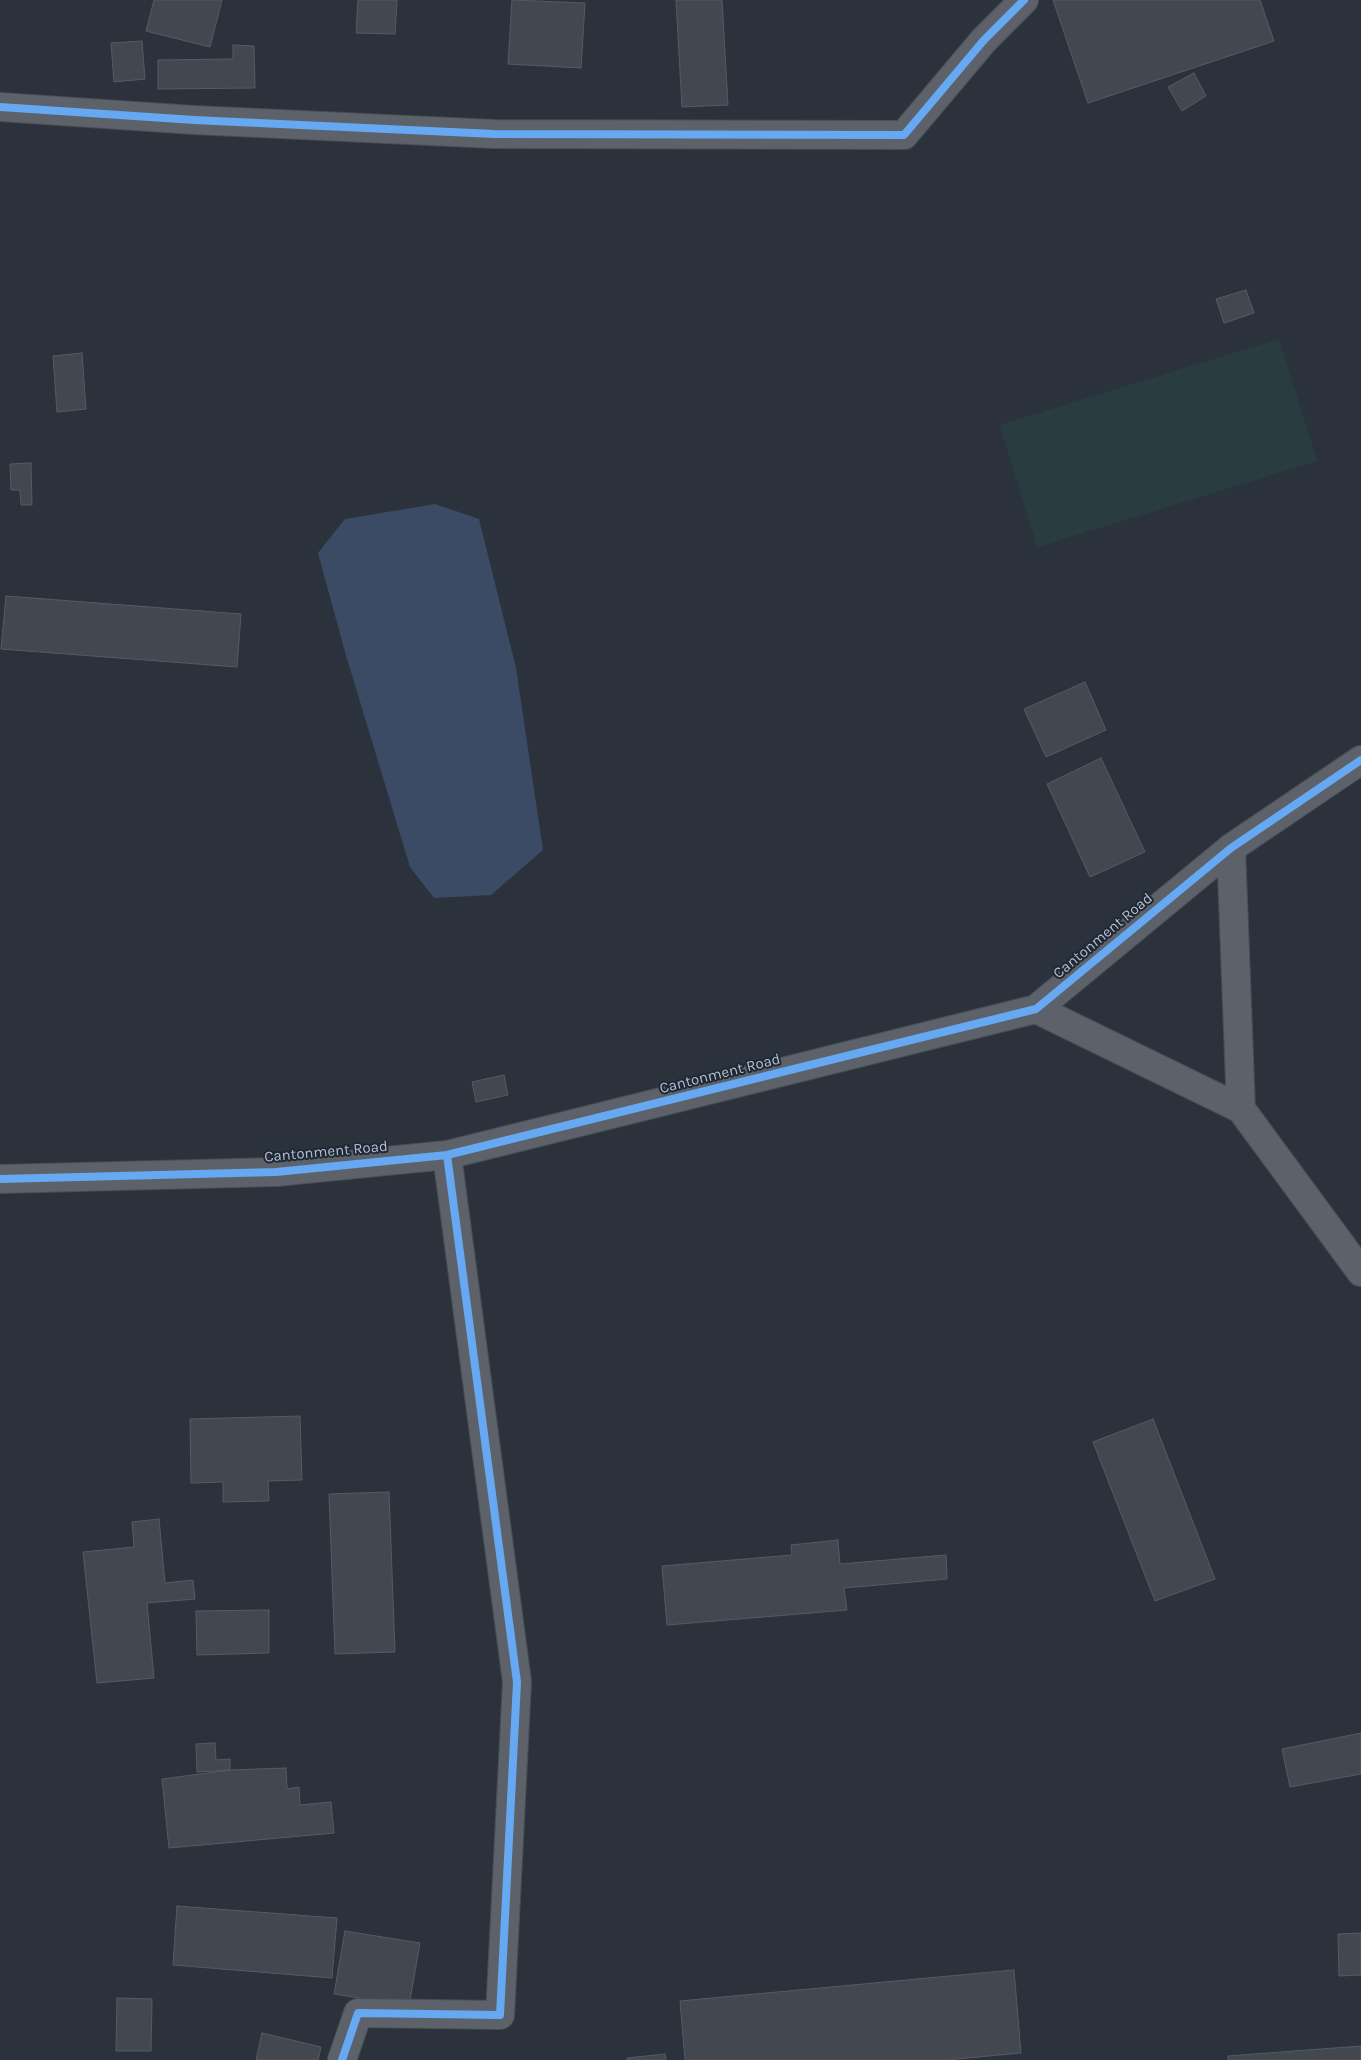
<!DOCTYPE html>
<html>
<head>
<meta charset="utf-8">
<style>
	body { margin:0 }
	canvas { display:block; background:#2c323b }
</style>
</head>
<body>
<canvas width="1361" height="2060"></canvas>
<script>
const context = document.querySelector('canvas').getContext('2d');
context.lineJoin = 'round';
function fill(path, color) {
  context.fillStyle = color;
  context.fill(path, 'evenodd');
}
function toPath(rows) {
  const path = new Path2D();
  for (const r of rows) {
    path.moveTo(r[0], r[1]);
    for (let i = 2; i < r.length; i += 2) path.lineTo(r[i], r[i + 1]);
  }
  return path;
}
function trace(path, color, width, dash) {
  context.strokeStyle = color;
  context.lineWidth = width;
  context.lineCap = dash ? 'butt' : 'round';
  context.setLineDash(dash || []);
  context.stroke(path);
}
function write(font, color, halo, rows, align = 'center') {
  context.font = font + ' Karla,sans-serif';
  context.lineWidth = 4;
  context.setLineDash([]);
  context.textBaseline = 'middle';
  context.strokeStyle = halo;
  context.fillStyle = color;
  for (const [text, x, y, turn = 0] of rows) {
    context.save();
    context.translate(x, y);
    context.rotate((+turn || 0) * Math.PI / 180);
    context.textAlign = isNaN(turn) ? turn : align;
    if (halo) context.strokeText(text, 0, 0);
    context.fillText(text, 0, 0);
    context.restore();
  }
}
fill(toPath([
	[1279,339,1317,461,1037,547,1000,425]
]), '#293d41');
fill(toPath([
	[435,504,479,519,516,668,543,850,491,895,434,898,410,867,345,652,318,553,345,519]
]), '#3b4b66');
const building = toPath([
	[154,0,222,0,210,47,146,31,154,0],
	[358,0,397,0,395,34,356,33,358,0],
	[512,0,585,3,581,68,508,64,512,0],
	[676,0,722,0,728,105,682,107,676,0],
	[1053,0,1260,0,1274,41,1088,103,1053,0],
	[142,41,145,79,114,82,111,43,142,41],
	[233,45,254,46,255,88,158,89,158,60,233,59,233,45],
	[1194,73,1206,96,1182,111,1168,87,1194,73],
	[1246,290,1254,313,1224,323,1216,299,1246,290],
	[82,353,86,409,57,412,53,356,82,353],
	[31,463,32,505,21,505,20,490,11,490,10,464,31,463],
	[6,596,241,614,237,667,1,649,6,596],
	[1085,682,1106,730,1046,757,1024,709,1085,682],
	[1101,758,1145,852,1090,877,1047,784,1101,758],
	[504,1075,508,1095,476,1102,472,1082,504,1075],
	[300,1416,302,1480,268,1481,269,1501,223,1502,223,1482,191,1483,190,1419,300,1416],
	[1153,1419,1215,1579,1155,1601,1093,1442,1153,1419],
	[389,1492,395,1652,335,1654,329,1494,389,1492],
	[159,1519,165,1583,193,1580,195,1599,147,1603,154,1678,97,1683,83,1552,134,1547,132,1522,159,1519],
	[838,1540,840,1564,946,1555,947,1579,844,1588,847,1610,667,1625,662,1566,792,1555,791,1545,838,1540],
	[269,1610,269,1653,197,1655,196,1611,269,1610],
	[1361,1733,1361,1774,1290,1787,1282,1749,1361,1733],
	[215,1743,216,1760,230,1759,230,1770,197,1772,196,1744,215,1743],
	[286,1768,287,1789,299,1787,300,1805,331,1802,334,1833,169,1848,162,1779,230,1770,286,1768],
	[177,1906,337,1918,332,1978,173,1965,177,1906],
	[345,1931,420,1943,409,2006,334,1994,345,1931],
	[1361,1933,1361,1975,1339,1976,1338,1934,1361,1933],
	[1014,1970,1021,2053,946,2060,685,2060,680,2001,1014,1970],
	[117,1998,152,1999,151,2051,116,2051,117,1998],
	[262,2033,321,2047,318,2060,256,2060,262,2033],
	[1361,2046,1361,2060,1228,2060,1228,2056,1361,2046],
	[665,2054,666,2060,627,2060,627,2058,665,2054]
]);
fill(building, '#434850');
trace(building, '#555a63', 1);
const minor = toPath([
	[0,107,194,120,494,134,904,135,984,40,1024,0],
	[1231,848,1241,1109],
	[1036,1009,1241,1109,1361,1272],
	[0,1179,276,1172,447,1155,1036,1009,1231,848,1361,760],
	[342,2060,358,2013,500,2015,517,1682,447,1155]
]);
trace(minor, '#494d53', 30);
trace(minor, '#5d6169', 28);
trace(toPath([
	[0,107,194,120,494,134,904,135,984,40,1024,0],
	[0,1179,276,1172,447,1155,1036,1009,1231,848,1361,760],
	[342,2060,358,2013,500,2015,517,1682,447,1155]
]), '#66a8f1', 8);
write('15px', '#b8bfcb', '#1f2837', [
	["Cantonment Road",1103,936,-40],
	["Cantonment Road",720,1074,-14],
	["Cantonment Road",326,1152,-5]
]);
</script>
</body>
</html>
